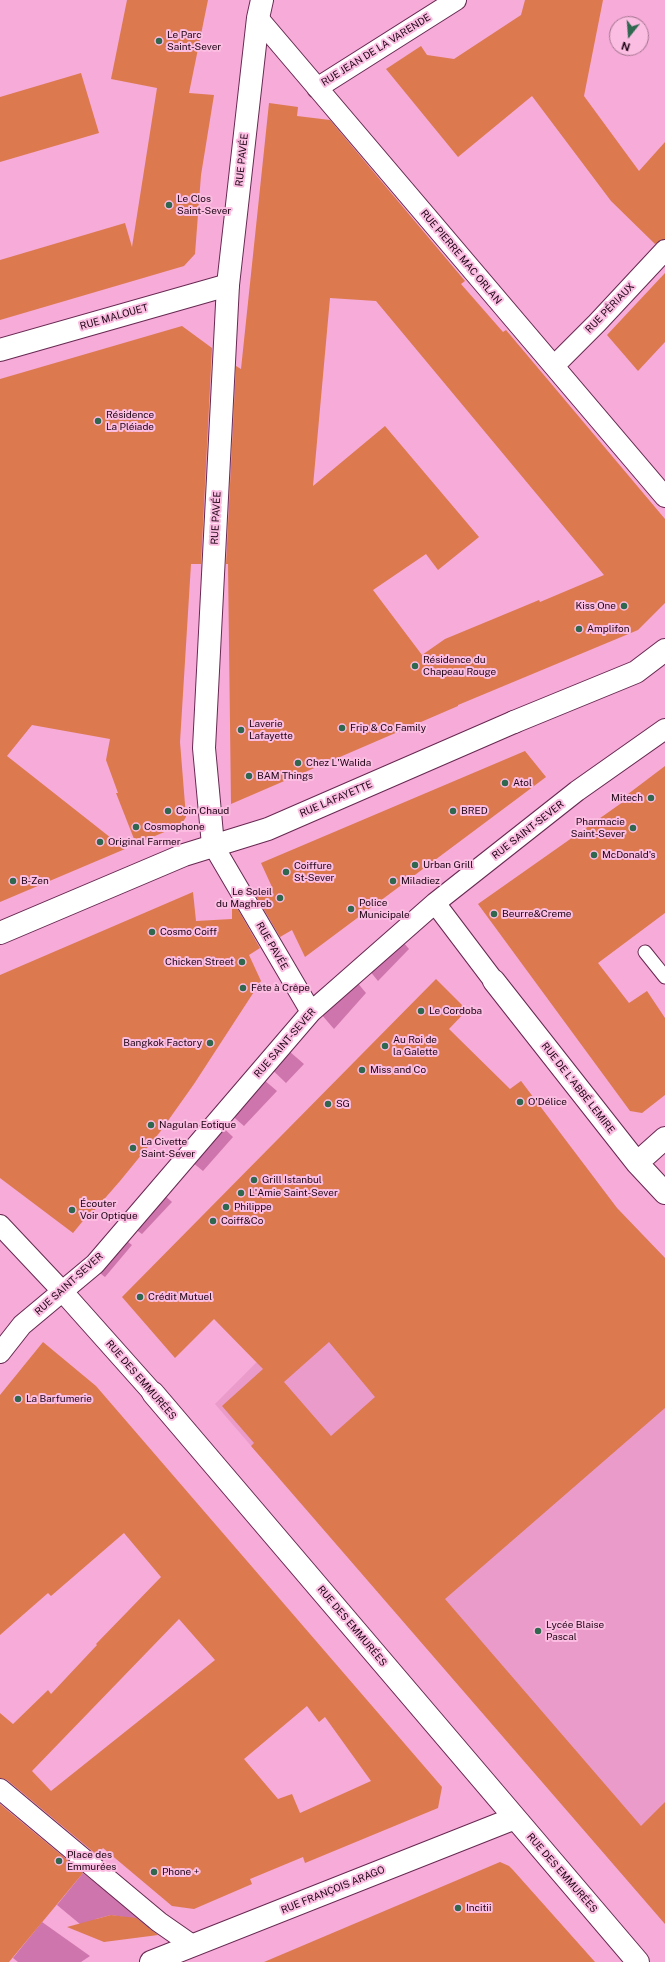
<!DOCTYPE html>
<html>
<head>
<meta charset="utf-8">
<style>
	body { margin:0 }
	#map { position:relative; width:665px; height:1962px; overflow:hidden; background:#f6abd8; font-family:"Public Sans",sans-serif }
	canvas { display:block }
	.north { position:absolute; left:609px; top:16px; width:40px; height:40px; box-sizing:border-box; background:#fbbde1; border:1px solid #a3738f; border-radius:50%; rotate:197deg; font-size:11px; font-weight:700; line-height:16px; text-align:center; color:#1e0515 }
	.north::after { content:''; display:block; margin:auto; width:14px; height:18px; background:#2f674f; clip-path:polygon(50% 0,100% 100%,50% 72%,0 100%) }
</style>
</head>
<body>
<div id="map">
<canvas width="665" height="1962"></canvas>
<div class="north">N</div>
</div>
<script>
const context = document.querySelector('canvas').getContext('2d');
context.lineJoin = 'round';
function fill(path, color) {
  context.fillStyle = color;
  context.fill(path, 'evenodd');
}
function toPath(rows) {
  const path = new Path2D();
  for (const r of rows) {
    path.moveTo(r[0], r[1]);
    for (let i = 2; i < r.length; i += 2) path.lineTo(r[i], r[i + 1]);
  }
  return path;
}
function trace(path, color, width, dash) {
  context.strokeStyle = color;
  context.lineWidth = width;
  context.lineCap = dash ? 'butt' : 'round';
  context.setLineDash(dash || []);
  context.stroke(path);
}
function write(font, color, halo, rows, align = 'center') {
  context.font = font + ' "Public Sans",sans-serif';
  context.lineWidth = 4;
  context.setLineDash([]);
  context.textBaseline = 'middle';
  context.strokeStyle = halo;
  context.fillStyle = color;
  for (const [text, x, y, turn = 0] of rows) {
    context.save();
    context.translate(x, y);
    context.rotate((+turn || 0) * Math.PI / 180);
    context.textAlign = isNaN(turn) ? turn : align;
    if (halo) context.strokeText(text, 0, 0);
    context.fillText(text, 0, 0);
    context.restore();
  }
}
fill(toPath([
	[521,1081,617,1208,665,1258,665,1924,608,1858,613,1853,271,1469,215,1404,456,1162,471,1118]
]), '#ea9bca');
fill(toPath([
	[396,934,409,949,378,981,360,959],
	[346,969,366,993,334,1029,308,999],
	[275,1039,304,1064,286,1083,259,1057],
	[250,1068,277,1091,244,1126,221,1106],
	[212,1117,233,1137,203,1171,181,1153],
	[154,1186,172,1202,142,1234,124,1221],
	[115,1232,132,1245,105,1277,88,1264],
	[83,1873,152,1927,134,1935,134,1921,124,1917,111,1915,96,1919,86,1929,57,1905],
	[42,1922,90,1956,81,1962,18,1962,13,1958]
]), '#ce75ad');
fill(toPath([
	[127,0,208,0,189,93,214,95,201,175,195,254,184,266,0,320,0,260,125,223,132,247,157,88,111,79],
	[525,0,603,0,584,96,639,171,665,142,665,239,655,244,611,201,532,96,458,157,386,69,421,46,427,55,454,59,521,15],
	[81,73,99,133,0,162,0,97],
	[269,103,298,107,297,116,330,120,465,281,461,284,503,332,506,330,665,519,665,603,638,630,458,705,458,706,231,804,228,564,226,564,236,366,241,369],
	[330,298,376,301,604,575,540,602,539,600,515,610,445,639,422,655,373,590,426,554,438,570,479,537,385,426,313,486],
	[665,273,665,342,638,371,607,335],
	[182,326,212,348,201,564,191,564,180,742,186,817,181,825,136,844,116,793,118,793,106,760,110,739,32,725,7,756,125,849,0,902,0,379],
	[525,751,546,777,514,801,305,957,292,930,280,937,256,896,272,887,261,863],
	[665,766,665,913,598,963,629,1003,647,991,665,1018,665,1095,642,1113,630,1111,478,904,630,797,628,794],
	[193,892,196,921,232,919,232,908,236,906,260,948,249,955,261,981,194,1084,160,1132,120,1181,93,1212,91,1211,73,1233,0,1178,0,975],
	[436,979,467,1010,449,1029,510,1089,521,1081,617,1208,665,1258,665,1408,445,1599,641,1826,665,1802,665,1924,271,1469,251,1446,254,1443,222,1406,263,1369,214,1319,175,1358,122,1297],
	[329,1342,375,1397,331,1436,284,1382],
	[43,1342,96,1386,442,1787,438,1808,305,1863,303,1857,250,1879,252,1884,194,1909,172,1906,103,1848,97,1855,7,1780,0,1778,0,1713,13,1724,48,1690,51,1694,97,1645,96,1644,161,1577,124,1533,51,1596,48,1593,0,1635,0,1395],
	[179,1619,215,1660,51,1791,32,1771],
	[307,1706,319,1722,325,1717,371,1781,300,1813,292,1794,278,1799,244,1759],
	[0,1804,83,1873,9,1962,0,1962],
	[500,1862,509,1866,513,1870,595,1962,264,1962],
	[111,1915,136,1918,158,1935,104,1942,67,1927]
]), '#dc794f');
const service = toPath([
	[645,952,665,977]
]);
const pedestrian = toPath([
	[258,18,665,497],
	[317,88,456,0],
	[554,366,597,323,665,250],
	[213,845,311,1012],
	[435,903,494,981],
	[0,1225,63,1292,153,1393],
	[0,1353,22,1325,95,1264,311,1012,435,903,577,791,665,729],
	[0,1789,159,1922,192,1945]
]);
const minor = toPath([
	[0,350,228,285],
	[514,722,636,672,665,650],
	[494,981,637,1163,665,1193],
	[637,1163,665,1138],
	[153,1393,638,1962],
	[151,1962,515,1818]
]);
const tertiary = toPath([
	[213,845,204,748,228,285,258,18,262,0],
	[0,933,184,855,268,829,514,722]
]);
trace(service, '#672851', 15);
trace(pedestrian, '#672851', 22);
trace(minor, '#672851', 24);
trace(tertiary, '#672851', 24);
trace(service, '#fff', 13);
trace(pedestrian, '#fff', 20);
trace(minor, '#fff', 22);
trace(tertiary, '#fff', 22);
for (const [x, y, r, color] of [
	[159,41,4,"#2f674f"],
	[169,205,4,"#2f674f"],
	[98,421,4,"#2f674f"],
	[624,606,4,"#2f674f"],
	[579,629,4,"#2f674f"],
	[415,666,4,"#2f674f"],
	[342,728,4,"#2f674f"],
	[241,730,4,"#2f674f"],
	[298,763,4,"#2f674f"],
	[249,776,4,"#2f674f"],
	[505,783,4,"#2f674f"],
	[651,798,4,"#2f674f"],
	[168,811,4,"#2f674f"],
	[453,811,4,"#2f674f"],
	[136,827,4,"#2f674f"],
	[633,828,4,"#2f674f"],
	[100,842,4,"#2f674f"],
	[594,855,4,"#2f674f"],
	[415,865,4,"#2f674f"],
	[286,872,4,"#2f674f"],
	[13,881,4,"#2f674f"],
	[393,881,4,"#2f674f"],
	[280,898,4,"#2f674f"],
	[351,909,4,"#2f674f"],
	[494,914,4,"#2f674f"],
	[152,932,4,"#2f674f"],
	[242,962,4,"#2f674f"],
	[243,988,4,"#2f674f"],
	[421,1011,4,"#2f674f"],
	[210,1043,4,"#2f674f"],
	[385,1046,4,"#2f674f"],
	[362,1070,4,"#2f674f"],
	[520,1102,4,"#2f674f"],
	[328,1104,4,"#2f674f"],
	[151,1125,4,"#2f674f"],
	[133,1148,4,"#2f674f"],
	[254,1180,4,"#2f674f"],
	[241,1193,4,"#2f674f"],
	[226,1207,4,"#2f674f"],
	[72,1210,4,"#2f674f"],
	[213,1221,4,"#2f674f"],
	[140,1297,4,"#2f674f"],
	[18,1399,4,"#2f674f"],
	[538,1631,4,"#2f674f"],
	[59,1861,4,"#2f674f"],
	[154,1872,4,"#2f674f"],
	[458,1908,4,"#2f674f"]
]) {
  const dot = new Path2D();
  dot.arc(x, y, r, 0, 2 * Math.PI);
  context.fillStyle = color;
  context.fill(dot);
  trace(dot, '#fbbde1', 1.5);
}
write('10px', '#1e0515', '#fbbde1', [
	["Le Parc",167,35],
	["Saint-Sever",167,47],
	["Le Clos",177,199],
	["Saint-Sever",177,211],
	["Résidence",106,415],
	["La Pléiade",106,427],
	["Kiss One",616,606,"right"],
	["Amplifon",587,629],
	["Résidence du",423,660],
	["Chapeau Rouge",423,672],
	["Laverie",249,724],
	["Lafayette",249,736],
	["Frip & Co Family",350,728],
	["Chez L'Walida",306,763],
	["BAM Things",257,776],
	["Atol",513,783],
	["Mitech",643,798,"right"],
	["Coin Chaud",176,811],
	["BRED",461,811],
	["Pharmacie",625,822,"right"],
	["Saint-Sever",625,834,"right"],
	["Cosmophone",144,827],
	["Original Farmer",108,842],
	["McDonald's",602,855],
	["Urban Grill",423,865],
	["Coiffure",294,866],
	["St-Sever",294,878],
	["B-Zen",21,881],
	["Miladiez",401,881],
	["Le Soleil",272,892,"right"],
	["du Maghreb",272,904,"right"],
	["Police",359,903],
	["Municipale",359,915],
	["Beurre&Creme",502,914],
	["Cosmo Coiff",160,932],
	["Chicken Street",234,962,"right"],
	["Fête à Crêpe",251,988],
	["Le Cordoba",429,1011],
	["Au Roi de",393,1040],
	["la Galette",393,1052],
	["Bangkok Factory",202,1043,"right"],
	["Miss and Co",370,1070],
	["O'Délice",528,1102],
	["SG",336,1104],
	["Nagulan Eotique",159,1125],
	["La Civette",141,1142],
	["Saint-Sever",141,1154],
	["Grill Istanbul",262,1180],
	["L'Amie Saint-Sever",249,1193],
	["Écouter",80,1204],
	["Voir Optique",80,1216],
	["Philippe",234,1207],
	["Coiff&Co",221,1221],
	["Crédit Mutuel",148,1297],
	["La Barfumerie",26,1399],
	["Lycée Blaise",546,1625],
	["Pascal",546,1637],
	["Place des",67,1855],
	["Emmurées",67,1867],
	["Phone +",162,1872],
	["Incitii",466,1908]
], 'left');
write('10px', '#1e0515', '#fbbde1', [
	["RUE JEAN DE LA VARENDE",376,50,-32],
	["RUE PAVÉE",242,160,-84],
	["RUE PIERRE MAC ORLAN",461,257,50],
	["RUE PÉRIAUX",610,308,-46],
	["RUE MALOUET",114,317,-16],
	["RUE PAVÉE",216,518,-87],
	["RUE LAFAYETTE",336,799,-23],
	["RUE SAINT-SEVER",528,830,-38],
	["RUE PAVÉE",272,946,60],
	["RUE SAINT-SEVER",285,1043,-49],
	["RUE DE L'ABBÉ LEMIRE",578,1088,52],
	["RUE SAINT-SEVER",69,1284,-42],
	["RUE DES EMMURÉES",141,1380,49],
	["RUE DES EMMURÉES",352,1626,50],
	["RUE DES EMMURÉES",562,1873,49],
	["RUE FRANÇOIS ARAGO",333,1890,-22]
]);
</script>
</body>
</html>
